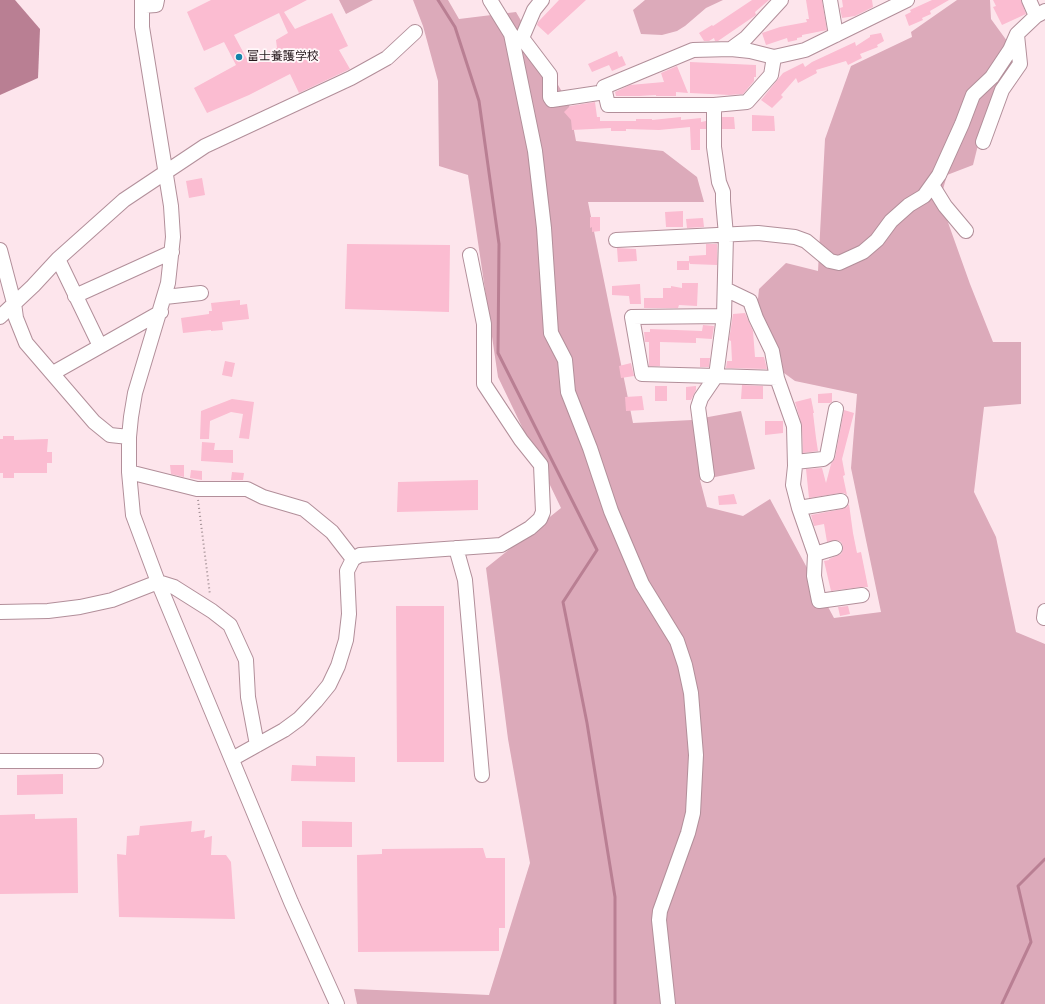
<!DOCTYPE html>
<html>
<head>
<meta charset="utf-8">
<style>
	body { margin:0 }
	canvas { display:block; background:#fde5ec }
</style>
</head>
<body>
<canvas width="1045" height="1004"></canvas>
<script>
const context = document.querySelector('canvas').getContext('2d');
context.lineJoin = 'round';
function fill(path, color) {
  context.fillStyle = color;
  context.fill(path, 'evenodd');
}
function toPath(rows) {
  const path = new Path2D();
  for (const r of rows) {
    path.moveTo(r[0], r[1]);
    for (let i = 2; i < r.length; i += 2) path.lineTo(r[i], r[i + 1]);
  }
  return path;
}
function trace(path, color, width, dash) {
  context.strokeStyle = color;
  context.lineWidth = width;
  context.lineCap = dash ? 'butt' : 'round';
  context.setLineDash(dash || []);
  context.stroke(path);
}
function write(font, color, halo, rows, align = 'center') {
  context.font = font + ' "PT Sans","Noto Sans JP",sans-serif';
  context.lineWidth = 3.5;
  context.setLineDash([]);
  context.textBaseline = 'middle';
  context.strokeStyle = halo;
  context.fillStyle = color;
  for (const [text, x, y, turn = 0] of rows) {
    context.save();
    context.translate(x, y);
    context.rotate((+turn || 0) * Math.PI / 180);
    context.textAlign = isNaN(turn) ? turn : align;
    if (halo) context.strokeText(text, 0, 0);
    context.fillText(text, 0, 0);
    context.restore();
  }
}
fill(toPath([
	[339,0,373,0,346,14],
	[413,0,448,0,459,19,516,12,569,104,576,141,663,151,697,177,704,202,588,202,633,423,692,420,741,411,755,469,700,480,707,507,743,516,770,499,834,618,881,612,851,468,857,394,795,381,773,365,756,318,759,289,786,263,818,271,825,139,851,66,912,37,911,32,957,0,990,0,991,19,1007,41,1004,85,981,133,973,165,947,175,940,200,970,284,993,342,1021,342,1021,404,984,407,974,492,996,537,1016,632,1045,644,1045,1004,357,1004,354,989,489,995,530,863,508,739,486,568,561,508,498,377,468,175,439,166,438,81,423,26],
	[645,0,723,0,706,8,685,26,677,31,662,35,641,34,633,10]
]), '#dcaaba');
fill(toPath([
	[0,0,15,0,40,29,38,78,0,95]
]), '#b97f93');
trace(toPath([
	[438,0,455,27,479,101,499,244,498,353,597,550,563,602,587,723,615,897,615,1004],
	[1002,1004,1031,942,1018,886,1045,859]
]), '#b97f93', 3);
fill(toPath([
	[211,0,307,0,284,12,295,29,332,13,348,46,339,50,350,69,299,93,290,74,249,95,207,113,194,88,236,65,224,42,204,51,187,12],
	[279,13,288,33,276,40,277,48,248,61,234,35],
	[559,0,586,0,548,35,537,25,538,22],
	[752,0,769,0,755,12,756,15,718,41,715,41,714,38,709,41,704,41,699,33,712,25,713,26],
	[806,0,822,0,827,30,802,35,802,37,797,38,797,40,788,42,787,38,766,45,762,33,780,27,807,22,806,19,809,19],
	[842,0,872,0,873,7,855,16,842,18,840,8,843,7],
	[932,0,949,0,930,11,931,14,922,18,923,20,909,26,905,15,911,12,910,10],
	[993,0,1021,0,1026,14,1002,25,993,7,996,6],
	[881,33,884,41,877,45,878,47,860,54,862,58,848,65,846,61,816,70,817,73,798,83,796,78,781,95,783,97,772,108,761,100,783,73,803,63,805,67,812,62,855,42,856,46,870,37,870,35],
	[617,51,619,57,622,56,626,65,612,71,609,65,592,72,588,64],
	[690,62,756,65,756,77,754,77,754,81,743,94,729,95,690,93],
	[677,66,688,93,676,92,676,96,656,96,656,95,639,96,616,96,615,92,630,85,664,82,661,73],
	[595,102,597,117,600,117,600,121,636,121,636,119,652,119,652,120,681,117,681,120,701,118,701,122,706,121,706,129,700,129,700,150,691,150,690,127,659,130,626,129,626,131,611,131,611,128,572,130,571,120,564,112,570,106],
	[752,115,774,116,775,131,752,131],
	[722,117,734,117,735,129,722,129],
	[202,178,205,195,189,198,186,181],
	[683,211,683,227,666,227,665,212],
	[590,217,600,217,600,231,592,232,592,227,590,228],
	[703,218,704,227,687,228,686,219],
	[347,244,450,245,449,312,345,309],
	[706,244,717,244,717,265,690,264,689,262,689,270,677,270,677,261,689,261,689,256,706,255],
	[617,248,636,249,637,261,618,262],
	[682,283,698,283,697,306,679,305,678,308,644,308,644,298,663,298,663,288,671,288,671,286,682,288],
	[640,284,641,304,630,304,629,296,612,295,612,286],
	[240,300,240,305,247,304,249,319,222,322,223,330,211,331,211,330,183,333,181,318,209,314,209,311,212,311,211,303],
	[745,313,753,331,755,357,764,357,767,369,726,368,727,361,732,361,731,341,729,340,733,314],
	[703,325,714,326,712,339,696,338,696,343,660,342,660,366,649,366,649,342,645,342,644,332,650,332,650,329,702,331],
	[700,358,710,358,709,367,700,367],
	[225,361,235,363,232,377,222,375],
	[631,363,634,376,621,378,619,366],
	[742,385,763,386,763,399,741,399],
	[655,386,667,386,667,401,655,401],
	[696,386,696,390,691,400,686,400,686,387],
	[832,393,832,402,830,403,818,403,818,394],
	[642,396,644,410,626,411,625,397],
	[811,398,814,413,813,413,816,438,818,451,803,453,802,426,795,402],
	[232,399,254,402,249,439,239,438,243,414,231,412,210,421,209,439,200,439,201,411],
	[844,410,854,413,842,459,845,475,843,476,847,495,844,493,840,493,809,498,806,469,822,468,826,483,831,464,835,458],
	[765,421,783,421,783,433,765,435],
	[3,436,14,436,14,440,48,439,47,452,52,452,52,463,47,463,47,473,14,473,14,478,3,478,3,473,0,473,0,439,3,439],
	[202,442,215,443,214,450,233,450,233,463,201,461],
	[170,465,184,465,184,477,171,474],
	[191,470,202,471,202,480,190,478],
	[232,472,244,473,243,480,231,480],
	[478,480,478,510,397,512,398,482],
	[734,494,737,504,719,505,718,496],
	[849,504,853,533,857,553,861,552,868,587,861,587,831,591,824,561,829,560,829,559,841,554,843,550,843,546,841,542,837,540,827,542,824,524,814,526,811,515,842,509,847,507],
	[396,606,444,606,444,762,397,762],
	[848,606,850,614,840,616,838,607],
	[316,756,355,757,355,782,291,781,292,765,316,766],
	[63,774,63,794,17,795,17,775],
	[35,814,35,819,77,818,78,893,0,894,0,815],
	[192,821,191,832,205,830,204,838,212,836,211,855,226,855,231,862,235,919,119,917,117,854,126,855,127,836,139,835,140,826],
	[302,821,352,822,352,847,302,847],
	[483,848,486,858,505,858,505,928,499,928,499,951,358,952,357,855,382,854,382,849]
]), '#fbbcd1');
const minor = toPath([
	[142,0,142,27,171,206,173,237,168,283,135,393,131,417,129,437,129,472,133,515,158,582,291,902,337,1004],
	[490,0,511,34,535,151,544,228,551,333,565,360,568,392,590,448,611,511,642,584,677,641,685,665,691,693,696,755,693,813,688,833,660,911,659,920,668,1004],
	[542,0,534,10,522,38,550,75,550,97,552,100,605,92],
	[830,0,836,35],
	[1029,0,1036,16],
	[142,6,156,5,157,0],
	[731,49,750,51,774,57,805,50,907,0],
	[774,57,771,75,747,102,714,105,608,105,604,87,693,50,731,49,746,38,781,0],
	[714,105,714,147,719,182,723,192,723,201,726,235,724,316,716,376,777,378,794,426,795,466,793,485,799,508,815,554,814,576,819,601,862,595],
	[983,142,1002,90,1020,64,1017,35],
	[932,185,945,206,966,231],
	[616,240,758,233,795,237,806,241,830,261,839,263,863,252,877,240,891,221,909,205,924,196,939,175,962,124,973,95,992,77,1010,50,1017,34,1036,16,1045,11],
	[0,250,14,303,16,318,26,343,94,422,110,435,129,437],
	[58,259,100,346],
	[725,289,750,301,756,318,772,351,777,378],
	[75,296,172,252],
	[165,297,201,293],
	[0,317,33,286,58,259,124,200,205,146,351,78,387,58,415,32],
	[53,373,161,312],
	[716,376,642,374,632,317,724,316],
	[795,462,823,459,827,456,836,409],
	[129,472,197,489,247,489,263,497,304,509,332,532,353,559],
	[707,475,698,407,701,398,716,376],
	[799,508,841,501],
	[456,548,465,580,482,775],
	[815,554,835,548],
	[1045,611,1044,618,1045,618],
	[0,612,48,611,80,607,112,600,158,582,174,587,212,611,230,625,246,660,248,697,257,745],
	[232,759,284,730,299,719,316,701,329,685,338,666,346,640,349,614,347,571,353,559,360,555,501,545,530,528,540,519,543,512,541,465,521,440,484,384,484,324,470,255],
	[0,761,96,761]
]);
trace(minor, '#b28f9a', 16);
trace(toPath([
	[198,500,210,595]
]), '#9f8c91', 2, [1, 3]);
trace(minor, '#fff', 14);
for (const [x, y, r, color] of [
	[239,57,4,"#1483aa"]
]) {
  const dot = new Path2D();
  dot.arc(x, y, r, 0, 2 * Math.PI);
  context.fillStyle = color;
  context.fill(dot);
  trace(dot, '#fff7f9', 1.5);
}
write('12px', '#25181c', '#fff7f9', [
	["富士養護学校",247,57]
], 'left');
</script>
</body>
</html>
